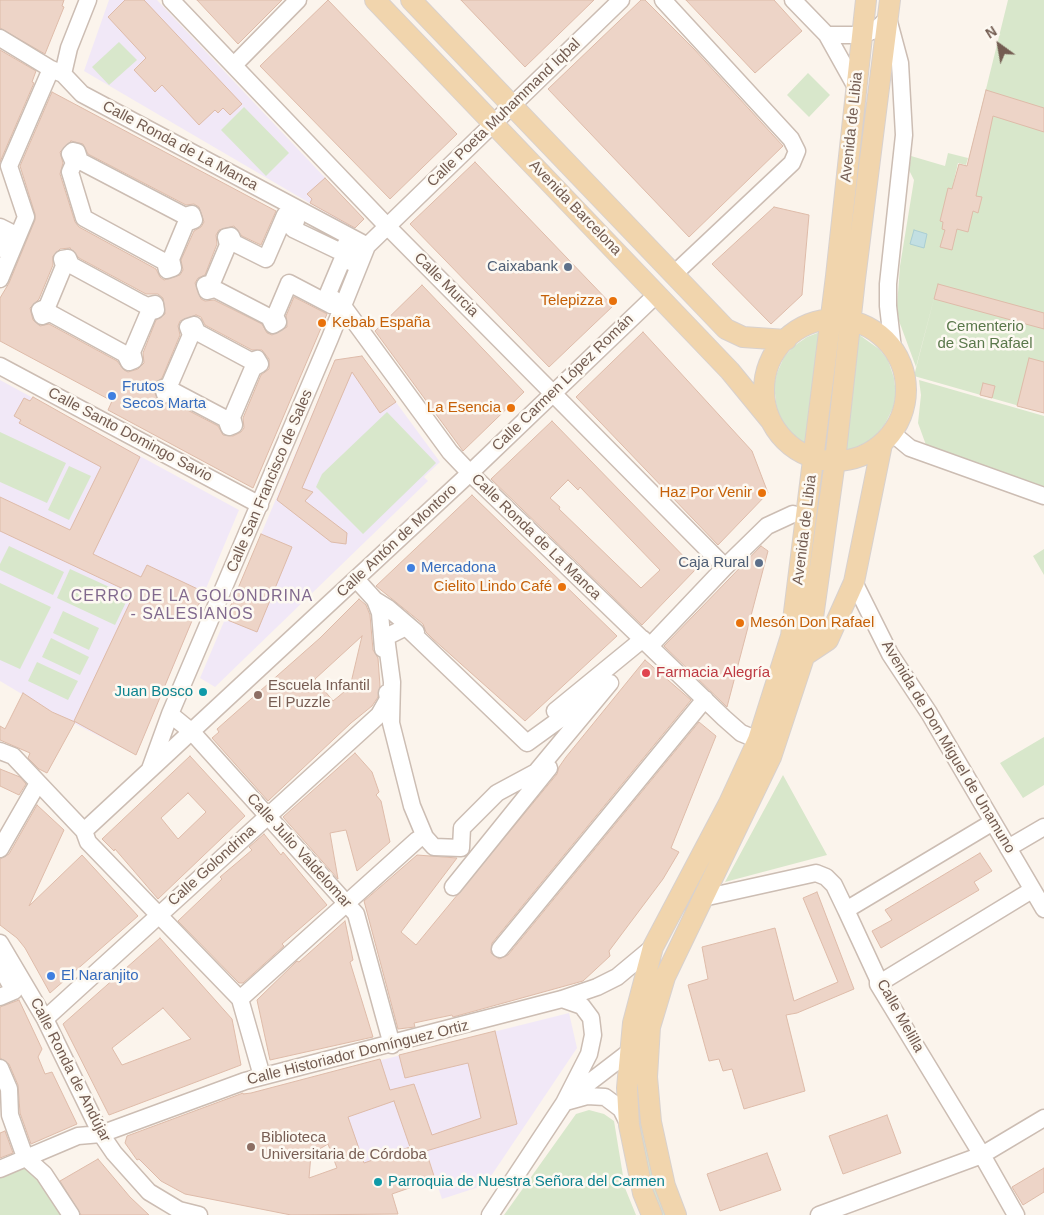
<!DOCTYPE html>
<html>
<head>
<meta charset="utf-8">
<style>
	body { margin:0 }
	#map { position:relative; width:1044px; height:1215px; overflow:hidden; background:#fbf4ec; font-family:Helvetica,sans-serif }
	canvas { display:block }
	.north { position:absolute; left:974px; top:20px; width:50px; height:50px; -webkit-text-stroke:4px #fdf9f2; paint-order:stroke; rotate:328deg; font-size:14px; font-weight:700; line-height:20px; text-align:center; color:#735c51 }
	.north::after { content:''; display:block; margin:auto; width:18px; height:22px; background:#735c51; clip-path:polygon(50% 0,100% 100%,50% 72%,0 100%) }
</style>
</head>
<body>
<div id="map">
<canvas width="1044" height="1215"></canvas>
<div class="north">N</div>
</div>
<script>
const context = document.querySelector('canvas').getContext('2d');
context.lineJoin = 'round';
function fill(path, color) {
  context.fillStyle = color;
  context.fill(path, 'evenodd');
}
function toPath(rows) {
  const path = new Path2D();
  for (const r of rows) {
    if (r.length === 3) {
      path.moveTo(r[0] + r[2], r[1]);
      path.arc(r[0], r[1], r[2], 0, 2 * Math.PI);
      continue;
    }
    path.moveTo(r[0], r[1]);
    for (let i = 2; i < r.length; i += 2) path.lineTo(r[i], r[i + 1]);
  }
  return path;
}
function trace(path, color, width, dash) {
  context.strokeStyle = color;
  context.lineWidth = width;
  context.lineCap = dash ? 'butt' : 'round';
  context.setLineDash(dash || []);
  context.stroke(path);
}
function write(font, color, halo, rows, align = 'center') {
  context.font = font + ' Helvetica,sans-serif';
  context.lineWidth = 5;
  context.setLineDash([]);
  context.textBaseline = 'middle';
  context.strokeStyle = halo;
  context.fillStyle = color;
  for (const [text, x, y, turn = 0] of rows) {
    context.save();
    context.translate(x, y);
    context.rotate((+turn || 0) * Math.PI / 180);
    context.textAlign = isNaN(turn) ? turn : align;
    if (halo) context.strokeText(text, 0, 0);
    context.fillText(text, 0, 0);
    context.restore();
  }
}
fill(toPath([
	[109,0,157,0,364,219,354,229,84,71],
	[362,356,440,462,424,477,428,481,215,687,200,678,335,360],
	[0,380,239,510,136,755,52,712,0,681],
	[569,1013,577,1048,485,1185,442,1199,426,1151,357,1174,353,1163,337,1168,328,1144,311,1154,307,1215,291,1215,185,1194,161,1181,139,1160,194,1123,258,1091]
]), '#f1e8f7');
fill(toPath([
	[1008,0,1044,0,1044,413,914,376,936,291,916,367,899,321,897,306,900,266,914,180,909,170,911,156,945,166,948,153,968,158,966,165,958,163,953,185,959,164,967,166],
	[119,42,137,60,109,85,92,67],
	[808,73,830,95,809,117,787,95],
	[244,107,289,153,266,176,221,130],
	[820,332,807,445,795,437,784,424,777,411,774,385,777,373,784,357,794,346,807,337],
	[858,334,879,349,888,360,894,378,896,394,893,408,885,424,874,437,860,446,845,451],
	[919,380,1044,416,1044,490,950,457,926,445,918,423,921,395],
	[387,412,436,463,363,534,316,487,322,474],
	[0,432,66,463,47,503,0,482],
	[69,466,91,476,69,520,48,510],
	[9,546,64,572,53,595,0,570,0,564],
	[1044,549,1044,575,1033,556],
	[70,569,129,596,115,625,57,598],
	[0,583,51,607,20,669,0,660],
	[63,611,99,628,89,650,53,633],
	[51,638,89,657,80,675,42,657],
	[37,662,78,681,68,700,28,681],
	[1044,737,1044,785,1023,798,1000,763],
	[783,775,827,855,725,882],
	[636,1063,667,1215,660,1215,655,1203,639,1140],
	[589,1110,604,1114,614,1121,625,1188,636,1215,504,1215,576,1114],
	[28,1161,67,1215,0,1215,0,1175]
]), '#d8e7cb');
const water = toPath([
	[914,230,927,234,924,248,910,244,914,230]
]);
fill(water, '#c2dfe2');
trace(water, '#aaced3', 1);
const building = toPath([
	[0,0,64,0,62,6,64,7,45,54,0,28,0,0],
	[125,0,144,0,242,104,230,115,223,108,218,113,215,110,199,125,162,85,155,92,134,70,146,58,108,17,125,0],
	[197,0,282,0,238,44,197,0],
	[328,0,457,134,390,199,260,66,328,0],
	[461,0,594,0,525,67,461,0],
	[641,0,645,0,694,49,783,146,689,237,548,89,641,0],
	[686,0,774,0,802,31,755,73,686,0],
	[0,50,36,71,32,82,34,83,0,162,0,50],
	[986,90,1044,108,1044,132,993,116,976,196,982,197,978,213,973,211,968,232,957,229,952,250,940,247,945,230,942,229,943,222,940,221,948,188,952,189,959,164,967,166,986,90],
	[52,92,276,211,261,245,242,236,234,226,219,230,216,235,217,244,205,275,198,278,195,283,201,299,205,301,214,300,262,324,267,333,272,335,287,327,286,316,294,297,327,314,253,488,108,410,112,401,0,341,0,298,9,283,35,220,35,214,20,166,52,92],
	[71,141,83,144,88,154,186,205,194,204,199,207,204,222,201,227,194,231,181,260,183,270,180,275,164,280,160,277,156,269,79,227,75,222,60,174,63,163,60,152,71,141],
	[70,248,79,258,146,294,158,294,163,298,165,314,156,320,143,353,144,363,138,369,128,372,124,370,117,361,49,324,40,326,33,320,30,308,39,299,53,265,53,256,60,249,70,248],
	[196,315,201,317,205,325,252,350,262,350,269,359,269,369,261,375,243,418,244,428,241,432,233,436,223,435,218,426,172,402,164,404,159,402,154,391,153,386,162,378,180,335,178,326,180,321,196,315],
	[475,162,613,306,549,367,410,224,475,162],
	[325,178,364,219,355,228,310,203,312,199,307,194,325,178],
	[774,207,809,215,802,295,771,324,712,264,774,207],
	[938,284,1044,313,1044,329,934,299,938,284],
	[422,285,524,392,463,451,375,331,422,285],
	[643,332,752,451,768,493,718,545,576,397,643,332],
	[362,356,396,402,380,413,352,372,302,488,313,492,305,501,347,533,346,544,331,542,277,500,335,360,362,356],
	[1029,358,1044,362,1044,413,1017,406,1029,358],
	[983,383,995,386,992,398,980,395,983,383],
	[33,397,140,457,93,554,141,577,147,565,204,592,136,755,74,721,134,594,0,531,0,497,70,530,101,467,19,423,21,420,14,416,24,398,30,401,33,397],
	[552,421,696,569,642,625,491,479,552,421],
	[568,480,578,490,580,487,660,570,641,588,559,509,560,507,550,498,568,480],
	[472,495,617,636,525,721,433,639,426,632,423,624,376,586,472,495],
	[261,534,292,547,257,632,225,619,261,534],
	[761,546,768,551,727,707,664,646,761,546],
	[359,599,366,605,370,615,373,650,378,658,380,686,378,697,372,706,351,723,268,801,212,738,219,732,217,729,320,638,359,599],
	[362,636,350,687,333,701,315,679,362,636],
	[645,660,691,700,492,943,491,953,499,959,508,955,699,722,716,736,671,848,679,852,663,879,609,951,610,956,583,981,453,1017,452,1015,414,1023,415,1027,398,1029,364,901,417,855,457,858,401,932,416,945,557,774,559,767,566,757,645,660],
	[23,693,52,712,75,722,47,773,39,769,28,758,30,753,0,740,0,726,5,729,23,693],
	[355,753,372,772,379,792,376,795,381,801,390,842,357,871,346,830,330,833,338,879,283,817,355,753],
	[190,756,245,816,158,899,115,849,114,851,102,839,190,756],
	[188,793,206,812,178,839,161,818,188,793],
	[0,769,20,777,26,784,19,795,0,786,0,769],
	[37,805,64,830,29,906,82,855,138,916,50,993,25,948,17,938,0,925,0,859,9,854,37,805],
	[264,834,281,855,283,852,327,905,282,944,284,946,243,983,239,983,178,921,222,879,220,877,252,850,249,847,264,834],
	[980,853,992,871,974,882,979,890,881,948,872,931,892,920,885,910,980,853],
	[817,892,854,989,797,1013,786,1015,805,1091,744,1109,732,1069,723,1071,719,1059,709,1061,688,985,708,979,702,947,775,928,794,1001,838,982,803,898,817,892],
	[345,921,353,960,350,962,373,1037,270,1060,257,1000,297,961,299,962,345,921],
	[160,938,232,1019,241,1065,109,1115,63,1024,160,938],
	[163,1008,191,1039,122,1065,112,1048,163,1008],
	[19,1000,42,1049,38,1057,45,1074,52,1072,77,1124,31,1144,20,1113,18,1085,9,1064,0,1058,0,1007,19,1000],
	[495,1031,517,1124,426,1151,435,1179,392,1194,398,1214,291,1215,185,1194,161,1181,139,1159,137,1160,125,1143,127,1136,243,1093,243,1094,251,1093,380,1059,390,1090,414,1084,432,1135,481,1118,468,1063,405,1078,399,1055,495,1031],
	[394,1101,410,1147,364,1163,348,1117,394,1101],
	[328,1144,337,1168,309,1178,311,1154,328,1144],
	[887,1115,901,1153,843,1174,829,1136,887,1115],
	[5,1131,13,1153,0,1158,0,1133,5,1131],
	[767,1153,781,1190,720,1211,707,1174,767,1153],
	[98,1159,130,1197,149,1215,81,1215,60,1181,98,1159],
	[1044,1168,1044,1192,1023,1205,1012,1187,1044,1168]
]);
fill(building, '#edd4c7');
trace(building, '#debba9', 1);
const minor = toPath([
	[171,0,386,225,725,567],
	[663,0,791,139,797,151,792,163,673,275],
	[793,0,827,35,856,87],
	[889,22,900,63,904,135,888,284,888,306,893,349],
	[827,35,862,35,877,29,888,18],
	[0,38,51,69,63,74,82,94,362,243],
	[234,65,298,0],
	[63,74,69,48,88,0],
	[73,151,77,152,80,161,185,216,192,214,194,220,186,223,171,259,173,268,167,270,165,262,84,218,70,172,74,163,70,154,73,151],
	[285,215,296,221,293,229,341,252,346,244,355,250,356,255,353,263,343,258,327,296,334,299,331,305,289,283,275,316,278,322,273,325,269,317,215,289,207,291,205,285,212,283,228,245,226,237,231,236,234,243,266,259,285,215],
	[0,227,10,232,2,249],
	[68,258,71,265,141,303,147,306,155,304,156,310,149,312,132,352,134,360,129,362,125,354,50,313,42,316,40,310,47,307,64,266,62,259,68,258],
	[0,279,26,217,9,166,51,69],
	[343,306,450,452,470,473,724,718,741,733,758,740],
	[194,325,197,332,251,361,257,359,260,364,253,368,232,417,234,425,229,427,226,419,173,391,165,394,163,388,169,386,191,335,188,327,194,325],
	[0,366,260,505],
	[892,433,910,448,1044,496],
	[356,579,375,600,388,608,416,632],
	[854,582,890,654,929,713,1044,909],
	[375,600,380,613,383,649],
	[406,627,527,743,610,683,536,772,497,793,462,828,461,848,434,847,425,837,412,806,391,723,392,682,386,637,406,627],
	[650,646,725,567,767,526,793,514],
	[555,711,643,639],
	[170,714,192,732,356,914,392,1045],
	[0,751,13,756,84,831,88,842,240,999,262,1076],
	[150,769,170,714,330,338,367,246,621,0],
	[993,822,846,910,878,979,878,984,982,1155,1016,1215],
	[84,831,470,473,657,294],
	[1008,848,1044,827],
	[0,849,38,783],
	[453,887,549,768],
	[703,898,816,873,826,877,834,885,846,910],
	[0,943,45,1019,101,1134,114,1153,149,1192,179,1210,199,1215],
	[500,949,705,699],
	[0,966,14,991,0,997],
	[878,984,1032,890],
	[240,999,417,840],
	[45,1019,379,715,388,699,387,693],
	[0,1068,9,1089,10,1115,25,1157,44,1174,71,1215],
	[573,1095,629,1052,636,1044],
	[569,1101,587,1096,605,1097,621,1109,629,1125],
	[0,1169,78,1136,101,1134,245,1081,562,999,597,987,617,977,653,947],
	[490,1215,564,1103,589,1054,593,1035,591,1018,582,1006,562,999],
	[819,1215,982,1155,1044,1118]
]);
const major = toPath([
	[375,0,730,371,771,421],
	[411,0,726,329,743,337,786,340],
	[835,390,71],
	[804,656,828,640,854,582,882,444],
	[652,1215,643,1193,629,1125,627,1088,633,1023,653,947,728,805,758,740,791,636,836,276,866,0],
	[676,1215,665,1186,651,1122,647,1077,650,1027,665,977,771,757,810,639,835,461,855,279,890,0]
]);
trace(minor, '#ccbdb3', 19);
trace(major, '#d8d1ce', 22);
trace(minor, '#fff', 16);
trace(major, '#f1d5ad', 20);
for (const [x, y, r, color] of [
	[568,267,5,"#5c6f8a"],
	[613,301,5,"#e8710a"],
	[322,323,5,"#e8710a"],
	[112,396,5,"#3f7fe0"],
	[511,408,5,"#e8710a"],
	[762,493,5,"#e8710a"],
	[759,563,5,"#5c6f8a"],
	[411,568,5,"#3f7fe0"],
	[562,587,5,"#e8710a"],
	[740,623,5,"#e8710a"],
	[646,673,5,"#e0444e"],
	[203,692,5,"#0f9aa8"],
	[258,695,5,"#8d6e63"],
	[51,976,5,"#3f7fe0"],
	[251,1147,5,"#8d6e63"],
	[378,1182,5,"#0f9aa8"]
]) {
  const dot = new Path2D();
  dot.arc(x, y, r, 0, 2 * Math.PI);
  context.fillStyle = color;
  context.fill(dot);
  trace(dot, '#fdf9f2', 2);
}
write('15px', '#735c51', '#fdf9f2', [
	["Calle Poeta Muhammand Iqbal",504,113,-44],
	["Avenida de Libia",852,127,-84],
	["Calle Ronda de La Manca",180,146,28],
	["Avenida Barcelona",575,208,46],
	["Calle Murcia",446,285,45],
	["Calle Carmen López Román",563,383,-44],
	["Calle Santo Domingo Savio",130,435,28],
	["Calle San Francisco de Sales",270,481,-67],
	["Avenida de Libia",805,530,-83],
	["Calle Ronda de La Manca",536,537,44],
	["Calle Antón de Montoro",397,541,-43],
	["Avenida de Don Miguel de Unamuno",948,747,59],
	["Calle Julio Valdelomar",299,851,48],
	["Calle Golondrina",212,866,-42],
	["Calle Melilla",900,1016,61],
	["Calle Historiador Domínguez Ortiz",358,1053,-14],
	["Calle Ronda de Andújar",70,1070,63]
]);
write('15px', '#4e5e75', '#fdf9f2', [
	["Caixabank",558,267],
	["Caja Rural",749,563]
], 'right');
write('15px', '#c56008', '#fdf9f2', [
	["Telepizza",603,301],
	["Kebab España",332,323,"left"],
	["La Esencia",501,408],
	["Haz Por Venir",752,493],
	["Cielito Lindo Café",552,587],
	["Mesón Don Rafael",750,623,"left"]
], 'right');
write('15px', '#5a784b', '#fdf9f2', [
	["Cementerio",985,327],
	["de San Rafael",985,344]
]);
write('15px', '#366cbe', '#fdf9f2', [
	["Frutos",122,387],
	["Secos Marta",122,404],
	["Mercadona",421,568],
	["El Naranjito",61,976]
], 'left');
write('15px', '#be3a42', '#fdf9f2', [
	["Farmacia Alegría",656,673]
], 'left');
write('15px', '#785e54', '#fdf9f2', [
	["Escuela Infantil",268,686],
	["El Puzzle",268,703],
	["Biblioteca",261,1138],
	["Universitaria de Córdoba",261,1155]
], 'left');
write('15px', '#0d838f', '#fdf9f2', [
	["Juan Bosco",193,692],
	["Parroquia de Nuestra Señora del Carmen",388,1182,"left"]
], 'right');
context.letterSpacing = '1px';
write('16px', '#81698e', '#fdf9f2', [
	["CERRO DE LA GOLONDRINA",192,597],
	["- SALESIANOS",192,615]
]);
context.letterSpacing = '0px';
</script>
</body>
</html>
